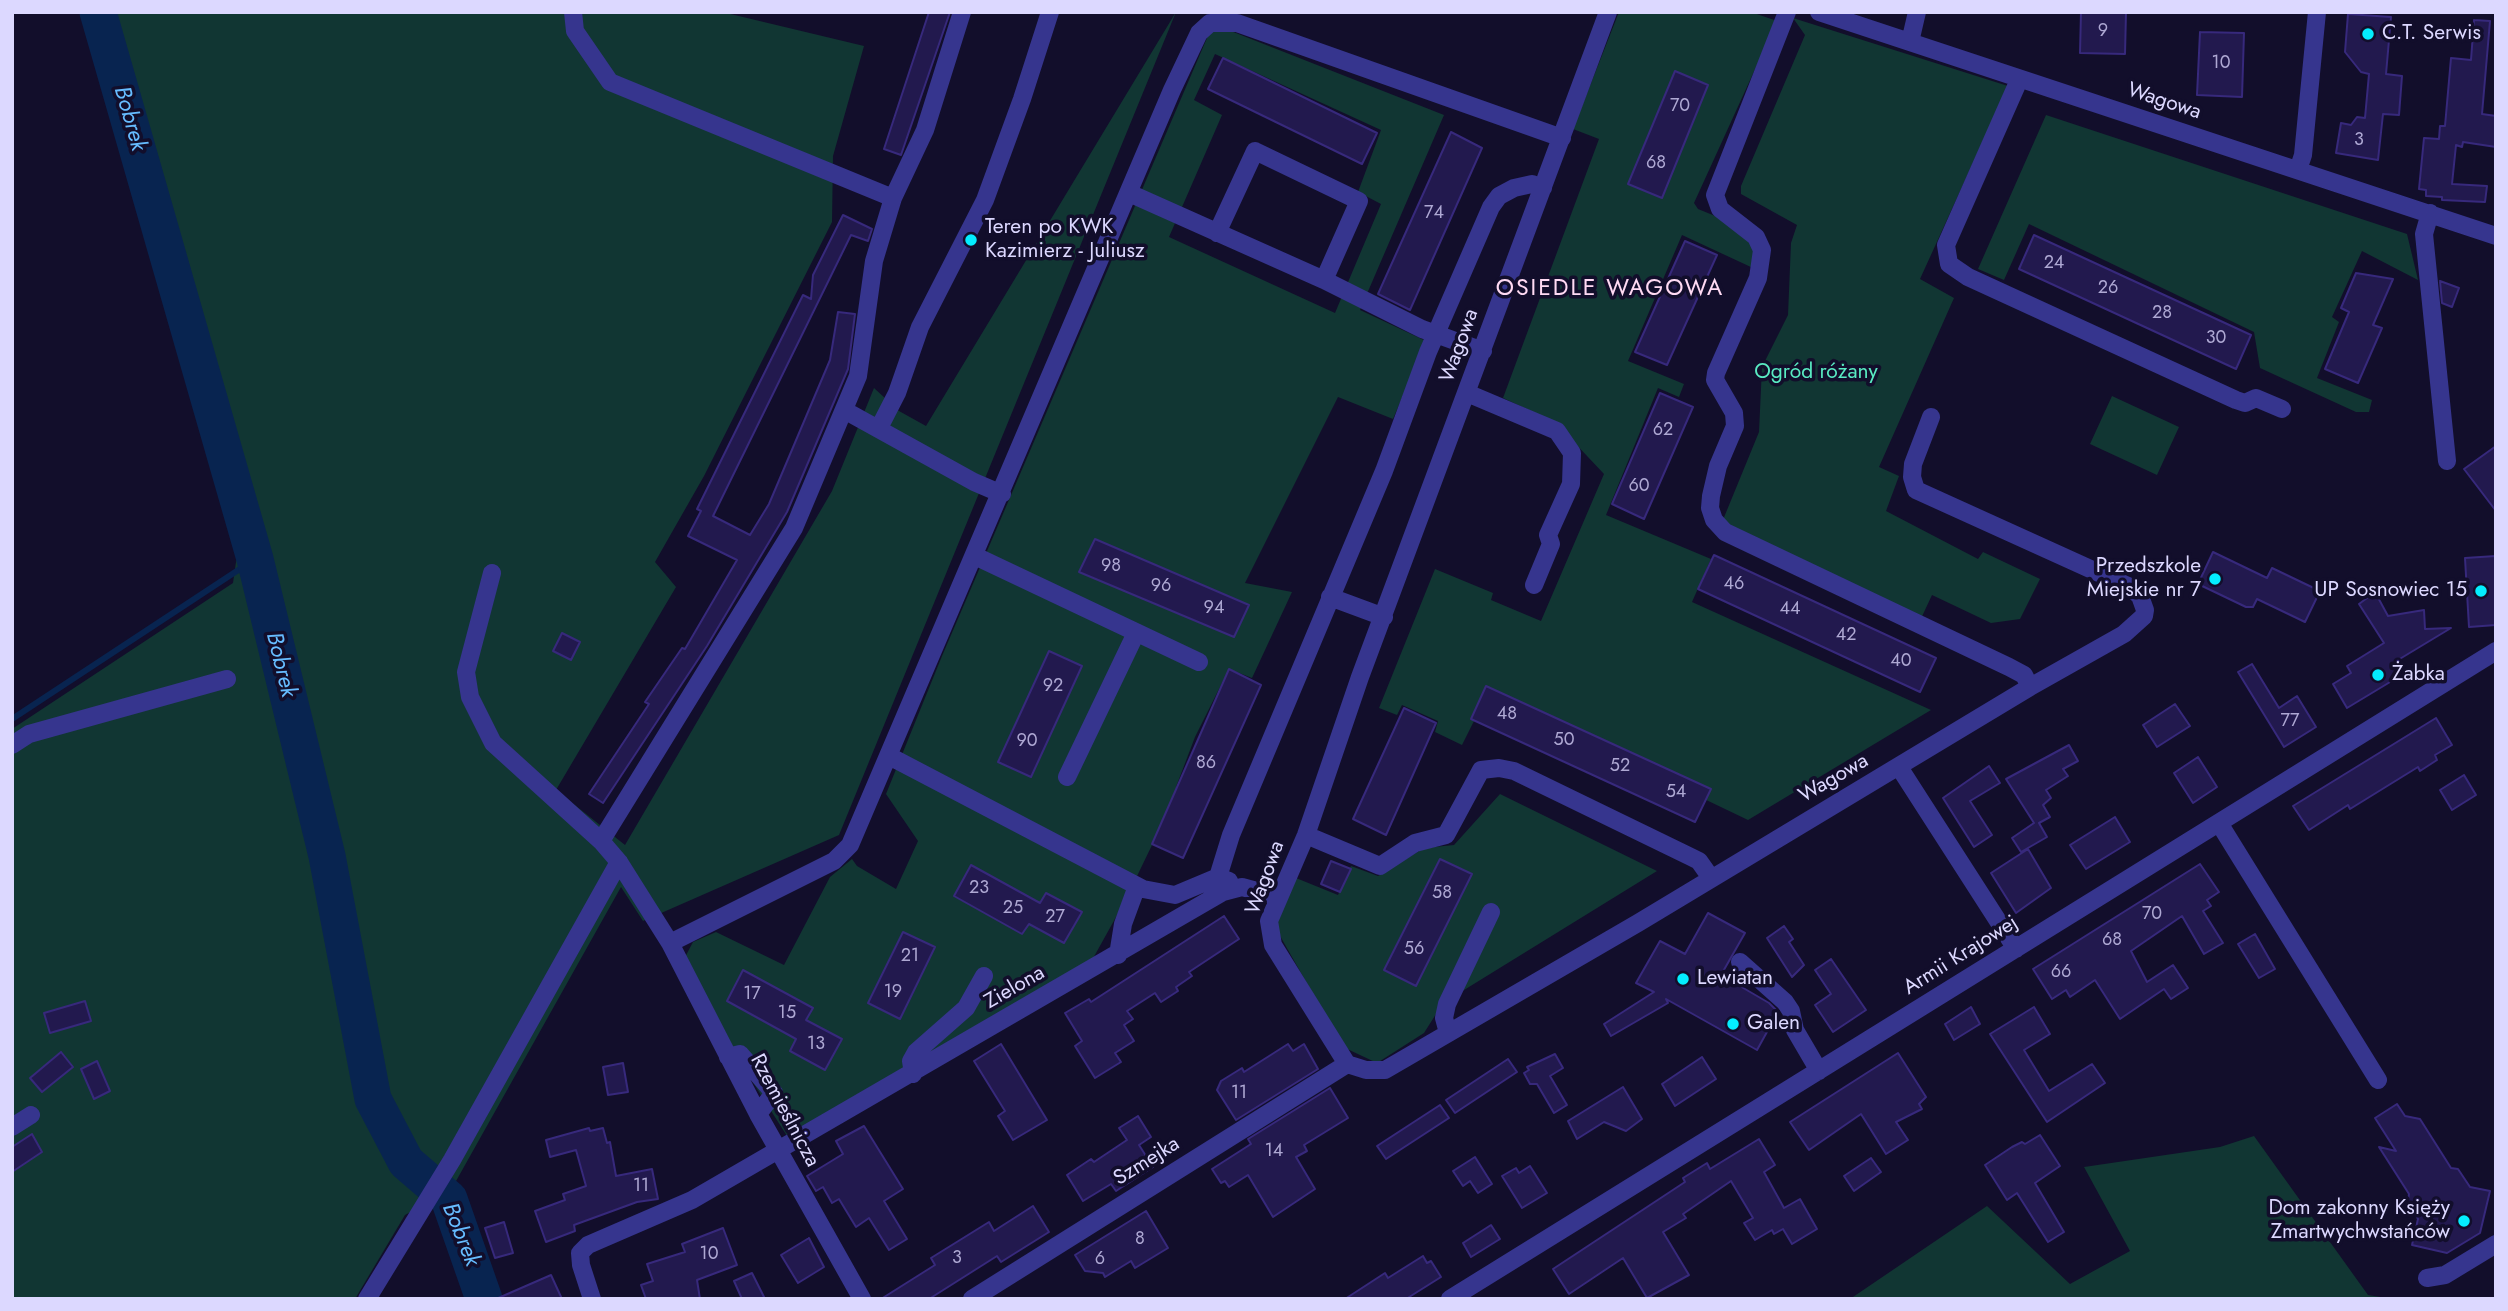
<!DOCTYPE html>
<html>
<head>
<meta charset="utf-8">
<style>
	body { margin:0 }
	#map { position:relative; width:2508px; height:1311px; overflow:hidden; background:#120e2b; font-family:Jost,sans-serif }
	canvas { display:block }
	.frame { position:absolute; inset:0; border:14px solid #dcd8ff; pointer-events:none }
</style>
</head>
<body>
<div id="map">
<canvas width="2508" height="1311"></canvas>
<div class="frame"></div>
</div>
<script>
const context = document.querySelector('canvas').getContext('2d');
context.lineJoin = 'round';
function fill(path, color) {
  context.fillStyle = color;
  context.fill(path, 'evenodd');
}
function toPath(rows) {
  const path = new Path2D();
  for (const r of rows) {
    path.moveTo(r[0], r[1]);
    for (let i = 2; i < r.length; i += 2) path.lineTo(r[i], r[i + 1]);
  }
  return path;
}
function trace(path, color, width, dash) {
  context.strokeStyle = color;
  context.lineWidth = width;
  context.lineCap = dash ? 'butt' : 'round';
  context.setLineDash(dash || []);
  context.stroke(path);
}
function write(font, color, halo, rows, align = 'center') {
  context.font = font + ' Jost,sans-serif';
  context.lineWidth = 7;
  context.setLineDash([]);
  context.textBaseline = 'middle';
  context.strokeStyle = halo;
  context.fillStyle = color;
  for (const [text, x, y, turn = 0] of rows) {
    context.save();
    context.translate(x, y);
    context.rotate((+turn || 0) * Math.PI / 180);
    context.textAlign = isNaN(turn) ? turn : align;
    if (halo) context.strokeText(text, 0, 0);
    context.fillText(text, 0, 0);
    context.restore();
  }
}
fill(toPath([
	[86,12,722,12,864,46,833,156,832,222,704,476,655,562,676,587,556,790,625,845,832,491,874,388,899,411,926,426,1176,12,839,835,643,921,621,887,451,1190,405,1215,355,1299,12,1299,12,729,233,583,237,555,134,172],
	[1619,12,1751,12,1777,21,1694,203,1698,209,1730,222,1757,246,1753,268,1682,235,1628,361,1684,384,1679,397,1658,388,1606,515,1711,559,1692,602,1931,710,1748,820,1487,695,1462,745,1435,732,1438,721,1402,705,1397,715,1379,708,1435,569,1493,593,1491,600,1541,621,1604,474,1555,422,1503,398,1599,139,1573,129],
	[1793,18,2008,86,1920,279,1954,298,1879,467,1899,476,1886,511,1978,559,1983,552,2040,579,2020,619,1991,623,1932,595,1918,625,1718,532,1759,432,1762,367,1788,315,1791,243,1797,225,1741,194,1741,186,1805,35],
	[1213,24,1444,115,1360,310,1426,341,1393,419,1338,397,1245,583,1292,592,1252,678,1229,669,1195,737,1176,787,1179,789,1126,899,1091,962,787,1136,740,1062,683,961,693,942,716,932,784,965,830,877,852,859,857,866,896,889,918,841,886,794,942,656],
	[1215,54,1381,130,1358,192,1381,204,1335,313,1169,237,1222,115,1194,100],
	[2046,115,2407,234,2418,280,2362,251,2332,317,2339,322,2317,378,2372,400,2369,412,2356,412,2260,368,2254,332,2029,224,2004,280,1978,269],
	[2112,396,2179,427,2157,475,2090,444],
	[1500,794,1657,871,1443,1003,1424,1033,1377,1063,1343,1047,1275,927,1296,878,1338,895,1351,866,1378,876,1424,848,1454,845],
	[2254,1136,2368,1295,2393,1299,1850,1299,1987,1206,2070,1284,2130,1251,2084,1167,2220,1147]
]), '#113633');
trace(toPath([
	[12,719,255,559]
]), '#082450', 6);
trace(toPath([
	[98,12,255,559,327,856,373,1099,406,1162,449,1199,484,1299]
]), '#082450', 37);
const building = toPath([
	[929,12,950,12,901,155,884,149,929,12],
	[2081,12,2126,12,2125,54,2080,53,2081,12],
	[2348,14,2391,17,2386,74,2402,76,2399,115,2383,114,2378,160,2336,153,2341,123,2351,125,2357,117,2365,118,2369,74,2361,72,2345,52,2348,14],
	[2474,20,2490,21,2482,114,2496,116,2496,147,2463,142,2462,147,2456,145,2452,184,2487,186,2485,202,2442,200,2442,197,2426,196,2426,190,2419,189,2424,138,2439,139,2440,126,2445,126,2451,58,2471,60,2474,20],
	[2200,32,2244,33,2242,97,2197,95,2200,32],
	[1223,58,1377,133,1362,164,1208,89,1223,58],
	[1675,71,1708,85,1662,198,1628,184,1675,71],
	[1451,132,1482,148,1410,310,1378,294,1451,132],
	[843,215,872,229,868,241,851,235,713,516,750,535,769,504,830,360,838,312,855,314,848,369,787,512,707,646,603,803,589,794,649,704,645,702,682,648,685,649,737,560,688,536,701,511,697,509,803,295,811,299,813,275,843,215],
	[2034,235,2251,335,2236,369,2019,269,2034,235],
	[1685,241,1717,255,1667,365,1635,352,1685,241],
	[2356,273,2393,279,2373,325,2382,328,2358,383,2325,369,2349,312,2341,308,2356,273],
	[2440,281,2459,288,2452,307,2442,303,2440,281],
	[1660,393,1693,407,1644,519,1612,504,1660,393],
	[2496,446,2496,511,2464,469,2496,446],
	[1095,539,1249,605,1234,637,1079,572,1095,539],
	[2213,552,2267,578,2272,568,2320,591,2305,622,2257,599,2253,607,2246,607,2198,584,2213,552],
	[1714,555,1936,658,1920,692,1698,589,1714,555],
	[2496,556,2496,625,2469,627,2465,558,2496,556],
	[2375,592,2388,616,2424,610,2425,629,2451,628,2398,660,2405,673,2347,708,2333,684,2351,673,2347,666,2384,643,2359,604,2375,592],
	[562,633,580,642,571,660,553,651,562,633],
	[1049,651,1082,666,1031,777,998,762,1049,651],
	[2252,664,2279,708,2297,696,2316,727,2284,747,2238,672,2252,664],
	[1229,669,1261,685,1183,858,1152,844,1229,669],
	[1486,686,1711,789,1695,822,1471,719,1486,686],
	[2175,704,2190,726,2157,747,2143,725,2175,704],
	[1404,708,1436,723,1386,835,1353,819,1404,708],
	[2436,718,2452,745,2435,755,2437,760,2420,771,2418,767,2350,809,2348,805,2309,830,2293,806,2436,718],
	[2069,745,2078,761,2063,769,2068,776,2046,790,2051,798,2043,805,2050,817,2039,823,2047,837,2021,852,2012,838,2034,823,2006,779,2069,745],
	[2198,757,2217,787,2193,803,2174,773,2198,757],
	[1989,766,2000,783,1970,801,1992,835,1974,847,1943,798,1989,766],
	[2464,775,2476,795,2452,810,2440,790,2464,775],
	[2115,817,2130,842,2086,869,2070,845,2115,817],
	[2028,849,2051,888,2016,913,1991,873,2028,849],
	[1440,859,1472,874,1416,986,1384,970,1440,859],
	[1331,861,1351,869,1340,892,1321,884,1331,861],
	[2200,864,2219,892,2207,900,2211,906,2203,911,2223,943,2204,954,2182,916,2131,951,2147,982,2173,965,2188,988,2171,999,2164,989,2120,1019,2095,980,2070,997,2066,990,2052,999,2033,969,2200,864],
	[971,865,1040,903,1046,893,1082,912,1064,943,1029,924,1022,934,954,896,971,865],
	[1708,913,1745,933,1721,975,1769,1003,1778,1012,1757,1050,1666,999,1668,1003,1611,1036,1604,1024,1654,992,1636,983,1660,941,1685,954,1708,913],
	[1224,916,1239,939,1189,972,1192,976,1176,987,1178,991,1161,1002,1155,993,1127,1011,1133,1019,1124,1025,1134,1041,1115,1053,1121,1062,1095,1078,1075,1046,1082,1041,1065,1013,1089,999,1091,1002,1224,916],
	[1784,926,1793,939,1789,942,1804,965,1792,977,1767,938,1784,926],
	[903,932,935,947,900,1019,868,1003,903,932],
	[2255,934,2275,969,2259,978,2238,944,2255,934],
	[1831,959,1866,1010,1833,1032,1815,1005,1831,994,1815,970,1831,959],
	[743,970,813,1008,806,1020,842,1039,825,1070,790,1051,796,1039,727,1001,743,970],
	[85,1001,91,1021,50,1033,44,1013,85,1001],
	[1971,1007,1980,1024,1954,1040,1945,1024,1971,1007],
	[2034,1007,2050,1034,2024,1050,2049,1091,2092,1064,2105,1083,2047,1122,1990,1034,2034,1007],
	[1001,1044,1047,1120,1013,1140,998,1116,1005,1111,974,1061,1001,1044],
	[1288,1044,1293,1051,1304,1044,1318,1069,1236,1120,1217,1090,1221,1081,1242,1068,1244,1072,1288,1044],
	[61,1052,73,1067,42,1092,30,1078,61,1052],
	[1898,1053,1926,1097,1919,1104,1922,1109,1896,1122,1908,1140,1886,1154,1861,1114,1809,1150,1790,1122,1898,1053],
	[1555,1054,1563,1068,1550,1076,1567,1105,1554,1113,1537,1084,1530,1084,1524,1073,1529,1070,1527,1067,1555,1054],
	[1702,1057,1716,1079,1675,1106,1662,1084,1702,1057],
	[1508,1059,1517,1072,1455,1113,1446,1100,1508,1059],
	[97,1061,110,1091,94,1099,81,1069,97,1061],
	[623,1063,628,1092,608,1095,603,1067,623,1063],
	[1623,1087,1642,1119,1626,1131,1604,1122,1577,1139,1568,1121,1623,1087],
	[1330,1088,1348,1118,1304,1145,1307,1151,1296,1157,1315,1189,1273,1217,1248,1175,1229,1187,1225,1181,1221,1183,1212,1169,1251,1144,1248,1139,1330,1088],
	[2397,1104,2405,1116,2420,1119,2451,1168,2458,1169,2470,1187,2490,1191,2480,1233,2447,1253,2412,1245,2418,1219,2408,1201,2409,1194,2379,1147,2396,1151,2375,1118,2397,1104],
	[1440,1105,1449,1118,1386,1159,1377,1146,1440,1105],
	[1138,1116,1151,1137,1139,1145,1153,1167,1116,1191,1111,1184,1083,1201,1067,1175,1091,1159,1094,1162,1127,1140,1119,1128,1138,1116],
	[864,1126,903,1189,884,1201,907,1239,889,1250,869,1218,856,1227,839,1199,832,1203,823,1187,816,1191,807,1176,843,1154,836,1141,864,1126],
	[589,1128,590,1131,603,1128,607,1143,610,1142,616,1176,652,1169,658,1199,637,1202,574,1225,575,1231,546,1242,535,1211,565,1200,563,1194,586,1186,576,1150,550,1157,546,1140,589,1128],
	[32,1134,42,1152,12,1172,12,1147,32,1134],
	[2040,1135,2060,1166,2035,1183,2064,1232,2048,1242,2017,1193,2007,1200,1985,1165,2012,1147,2022,1142,2025,1144,2040,1135],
	[1759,1139,1775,1165,1764,1172,1784,1208,1800,1199,1817,1229,1792,1244,1783,1229,1774,1234,1772,1230,1755,1240,1744,1223,1753,1218,1731,1181,1683,1214,1686,1218,1663,1232,1689,1275,1647,1298,1623,1258,1569,1294,1553,1269,1685,1182,1683,1178,1707,1163,1710,1169,1759,1139],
	[1475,1157,1492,1184,1478,1193,1470,1181,1463,1186,1453,1171,1475,1157],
	[1871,1158,1881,1172,1854,1191,1844,1176,1871,1158],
	[1530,1166,1547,1193,1522,1208,1502,1176,1516,1168,1519,1173,1530,1166],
	[1033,1206,1049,1232,1001,1262,997,1256,929,1299,881,1299,935,1265,931,1258,989,1222,994,1231,1033,1206],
	[1146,1211,1168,1248,1135,1268,1131,1261,1105,1277,1103,1273,1085,1271,1075,1255,1146,1211],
	[504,1222,513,1253,495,1258,485,1228,504,1222],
	[1491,1225,1500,1239,1471,1257,1463,1243,1491,1225],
	[723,1228,737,1265,697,1280,700,1299,646,1299,641,1285,653,1281,647,1264,685,1252,682,1244,723,1228],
	[809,1238,824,1267,798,1283,781,1255,809,1238],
	[1423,1256,1427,1263,1431,1261,1441,1277,1406,1299,1345,1299,1385,1273,1388,1278,1423,1256],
	[752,1273,765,1299,742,1299,734,1281,752,1273],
	[551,1275,562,1299,496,1299,551,1275]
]);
fill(building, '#22194e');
trace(building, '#37297c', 2);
trace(toPath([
	[573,12,575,31,610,82,893,198],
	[1608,12,1360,677,1306,835,1269,921,1273,945,1347,1064,1366,1070,1385,1070,1638,923,2030,687,2124,634,2144,616,2145,610,2140,596,2130,587,1916,490,1912,477,1913,464,1931,417],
	[1787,12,1715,195,1720,209,1756,237,1762,250,1758,278,1716,373,1715,380,1734,413,1735,426,1718,466,1711,496,1710,508,1714,520,1725,532,2009,667,2024,675,2030,687],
	[1819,12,2496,236],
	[1910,42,1917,12],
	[2019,80,1946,245,1949,264,1968,277,2236,400,2245,403,2256,398,2282,409],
	[2298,170,2303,155,2317,12],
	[1129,193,1324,280,1422,329,1483,351],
	[2430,213,2424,234,2447,461],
	[1217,233,1255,151,1359,201,1324,280],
	[1467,393,1557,431,1572,453,1571,484,1548,535,1551,544,1534,585],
	[844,410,974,482,1002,494],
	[879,428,897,393,920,327,985,200,1022,99,1050,12],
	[975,556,1199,662],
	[492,573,466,672,470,697,493,743,601,841,619,862,670,943,758,1114,862,1299],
	[1330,597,1384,617],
	[12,745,29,734,227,679],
	[889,756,1143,889,1175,895,1218,877,1229,881],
	[1899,767,2016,949],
	[1067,777,1136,633],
	[2219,823,2378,1080],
	[1306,835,1380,866,1415,843,1446,835,1481,770,1499,768,1514,771,1691,857,1699,861,1711,878],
	[601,841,794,528,858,376,874,261,893,198,925,130,962,12],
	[1218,877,1231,835,1384,471,1428,352,1491,207,1499,196,1514,188,1532,184,1543,188],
	[670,943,834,861,850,845,1172,90,1199,33,1210,23,1237,23,1562,138],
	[1118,955,1123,924,1137,886],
	[1740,962,1785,1002,1791,1011,1795,1030,1819,1071],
	[1448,1033,1444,1018,1447,1004,1491,912],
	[728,1057,740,1054,774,1093,758,1114],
	[913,1074,911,1061,916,1052,966,1008,984,976],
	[12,1127,31,1115],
	[2427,1278,2445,1275,2496,1244],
	[367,1299,452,1160,619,862],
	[592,1299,581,1265,580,1253,588,1245,692,1200,1223,892,1242,887,1279,897],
	[972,1299,1347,1064],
	[1450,1299,2496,651]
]), '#36358e', 18);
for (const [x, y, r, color] of [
	[2368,34,7,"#04edff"],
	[971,240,7,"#04edff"],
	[2215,579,7,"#04edff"],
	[2481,591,7,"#04edff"],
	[2378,675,7,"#04edff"],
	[1683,979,7,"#04edff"],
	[1733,1024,7,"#04edff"],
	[2464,1221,7,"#04edff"]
]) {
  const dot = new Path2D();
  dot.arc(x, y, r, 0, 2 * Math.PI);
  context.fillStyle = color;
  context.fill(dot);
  trace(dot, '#120e2b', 2.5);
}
write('18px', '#aea8d3', null, [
	["9",2103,32],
	["10",2221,64],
	["70",1680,107],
	["3",2359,141],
	["68",1656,164],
	["74",1434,214],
	["24",2054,264],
	["26",2108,289],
	["28",2162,314],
	["30",2216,339],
	["62",1663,431],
	["60",1639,487],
	["98",1111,567],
	["46",1734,585],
	["96",1161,587],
	["94",1214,609],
	["44",1790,610],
	["42",1846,636],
	["40",1901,662],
	["92",1053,687],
	["48",1507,715],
	["77",2290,722],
	["50",1564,741],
	["90",1027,742],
	["86",1206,764],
	["52",1620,767],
	["54",1676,793],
	["23",979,889],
	["58",1442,894],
	["25",1013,909],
	["70",2152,915],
	["27",1055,918],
	["68",2112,941],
	["56",1414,950],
	["21",910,957],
	["66",2061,973],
	["19",893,993],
	["17",752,995],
	["15",787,1014],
	["13",816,1045],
	["11",1239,1094],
	["14",1274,1152],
	["11",641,1187],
	["8",1140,1240],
	["10",709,1255],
	["3",957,1259],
	["6",1100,1260]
]);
write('21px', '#dcd8ff', '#120e2b', [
	["C.T. Serwis",2382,34],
	["Teren po KWK",985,228],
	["Kazimierz - Juliusz",985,252],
	["Przedszkole",2201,567,"right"],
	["Miejskie nr 7",2201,591,"right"],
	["UP Sosnowiec 15",2467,591,"right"],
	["Żabka",2392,675],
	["Lewiatan",1697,979],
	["Galen",1747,1024],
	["Dom zakonny Księży",2450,1209,"right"],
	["Zmartwychwstańców",2450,1233,"right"]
], 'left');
write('21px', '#dcd8ff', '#120e2b', [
	["Wagowa",2164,102,18],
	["Wagowa",1460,346,-70],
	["Wagowa",1834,779,-30],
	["Wagowa",1266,878,-70],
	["Armii Krajowej",1961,956,-32],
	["Zielona",1015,988,-30],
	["Rzemieślnicza",784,1111,62],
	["Szmejka",1147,1162,-32]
]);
write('21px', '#59eac2', '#120e2b', [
	["Ogród różany",1816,373]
]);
write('italic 23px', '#66bcff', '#120e2b', [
	["Bobrek",129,119,74],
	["Bobrek",280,665,76],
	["Bobrek",460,1235,68]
]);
context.letterSpacing = '2px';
write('23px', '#ffdaf3', '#120e2b', [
	["OSIEDLE WAGOWA",1610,289]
]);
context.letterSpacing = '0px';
</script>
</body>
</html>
